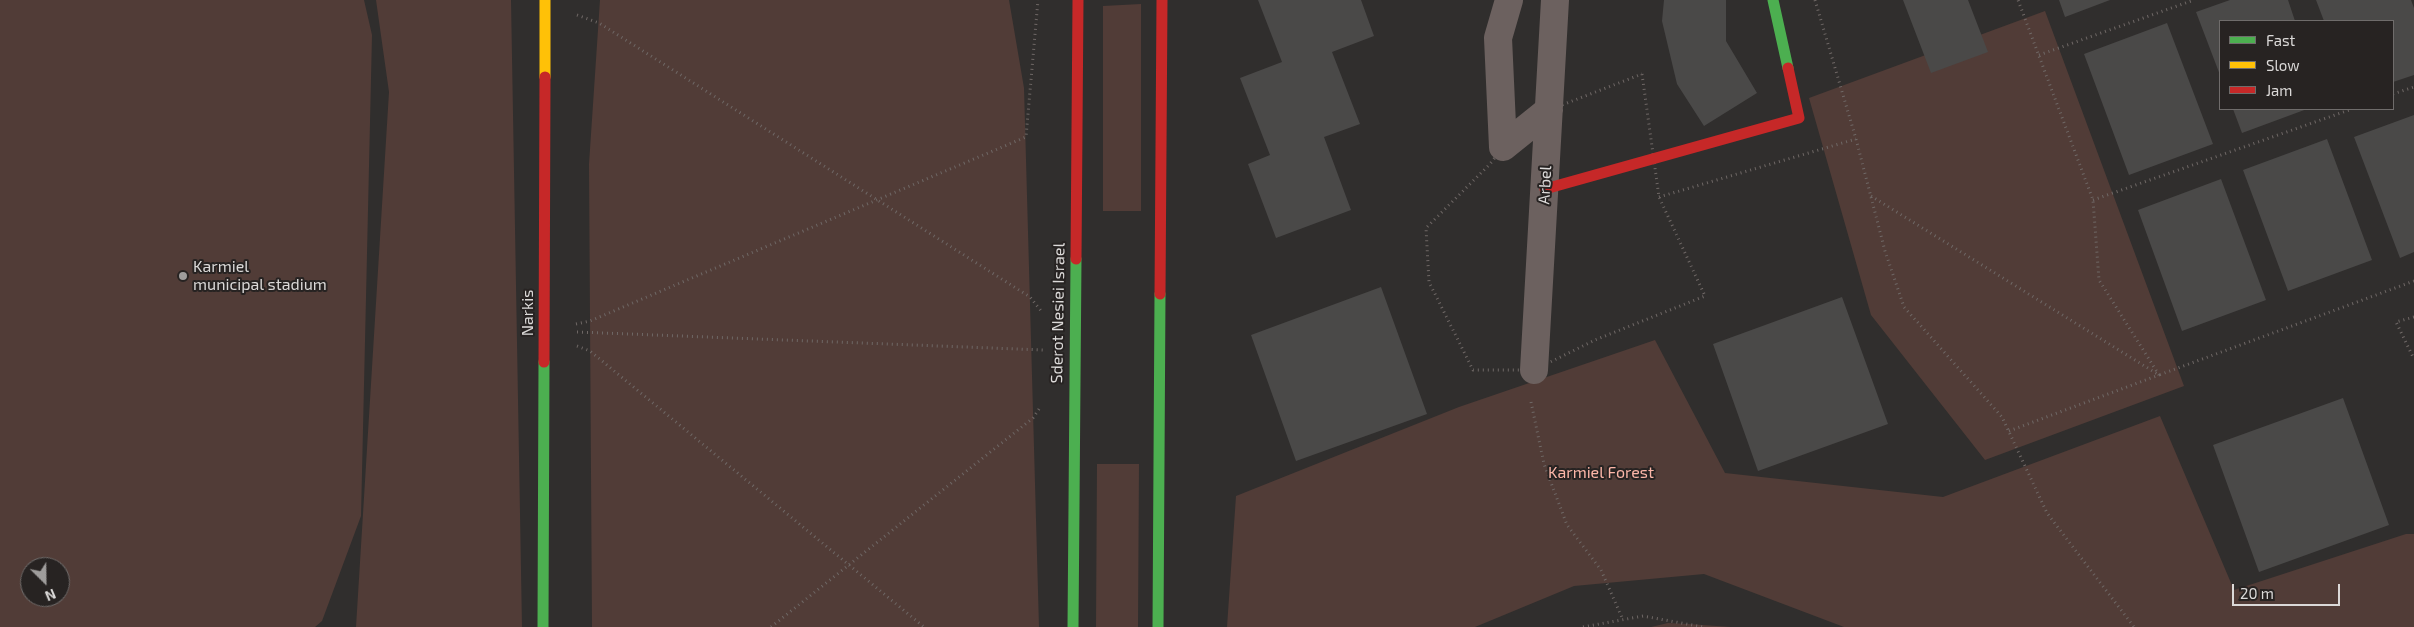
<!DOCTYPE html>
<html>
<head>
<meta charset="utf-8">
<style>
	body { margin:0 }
	#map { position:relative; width:2414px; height:627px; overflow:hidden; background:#302e2d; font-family:"Exo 2",sans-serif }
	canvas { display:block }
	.legend { position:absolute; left:2219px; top:20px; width:175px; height:90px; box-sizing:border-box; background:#272322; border:1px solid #6f6c6b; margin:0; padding:6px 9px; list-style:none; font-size:15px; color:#dbd9d8 }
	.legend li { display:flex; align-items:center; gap:10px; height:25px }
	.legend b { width:25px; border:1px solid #6f6c6b }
	.north { position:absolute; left:20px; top:557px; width:50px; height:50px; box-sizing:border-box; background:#272322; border:1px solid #6f6c6b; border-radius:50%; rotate:157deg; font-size:14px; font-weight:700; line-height:20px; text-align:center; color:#dbd9d8 }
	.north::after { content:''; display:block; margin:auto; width:18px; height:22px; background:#9f9d9c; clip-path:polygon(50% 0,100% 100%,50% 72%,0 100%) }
	.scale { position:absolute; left:2232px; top:584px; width:108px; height:22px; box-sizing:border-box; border:2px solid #dbd9d8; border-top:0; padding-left:6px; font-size:15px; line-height:18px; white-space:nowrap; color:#dbd9d8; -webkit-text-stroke:4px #272322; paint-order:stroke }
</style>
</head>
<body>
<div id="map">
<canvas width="2414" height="627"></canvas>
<ul class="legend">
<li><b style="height:6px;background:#4caf50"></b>Fast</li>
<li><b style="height:6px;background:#ffc107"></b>Slow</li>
<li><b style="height:6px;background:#c62828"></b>Jam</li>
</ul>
<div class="north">N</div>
<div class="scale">20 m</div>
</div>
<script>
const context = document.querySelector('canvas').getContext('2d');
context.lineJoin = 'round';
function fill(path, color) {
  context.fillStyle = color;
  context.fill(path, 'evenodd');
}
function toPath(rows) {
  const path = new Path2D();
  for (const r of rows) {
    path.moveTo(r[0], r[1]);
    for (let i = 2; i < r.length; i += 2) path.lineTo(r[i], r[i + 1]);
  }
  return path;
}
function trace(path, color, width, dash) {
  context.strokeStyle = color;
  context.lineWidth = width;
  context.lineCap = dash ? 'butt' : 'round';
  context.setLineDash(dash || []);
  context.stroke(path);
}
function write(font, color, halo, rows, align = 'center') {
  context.font = font + ' "Exo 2",sans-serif';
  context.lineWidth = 4;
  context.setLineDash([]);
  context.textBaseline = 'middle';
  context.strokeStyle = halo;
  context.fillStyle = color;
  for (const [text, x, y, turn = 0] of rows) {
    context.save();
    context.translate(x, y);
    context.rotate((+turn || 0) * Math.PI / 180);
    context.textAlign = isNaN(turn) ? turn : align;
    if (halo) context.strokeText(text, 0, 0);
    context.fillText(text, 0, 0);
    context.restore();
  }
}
fill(toPath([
	[0,0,364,0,372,35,361,516,322,621,315,627,0,627],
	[30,567,60,567,60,597,30,597],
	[376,0,511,0,522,627,356,627,389,92],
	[600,0,1009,0,1024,88,1039,627,592,627,589,164],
	[1141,4,1141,211,1103,211,1103,6],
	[2045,11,2184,386,1985,460,1871,315,1809,98],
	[1655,340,1725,473,1943,497,2160,416,2234,590,2406,534,2414,534,2414,627,1844,627,1704,574,1574,586,1475,627,1227,627,1236,496,1459,407],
	[1097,464,1139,464,1138,627,1096,627],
	[1668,623,1688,624,1731,627,1651,627]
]), '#513c37');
fill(toPath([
	[1258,0,1361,0,1374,36,1332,52,1360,124,1324,137,1351,210,1276,238,1248,164,1270,155,1240,78,1282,62],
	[1664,0,1726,0,1726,41,1757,93,1704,126,1677,84,1662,21],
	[1903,0,1968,0,1988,52,1931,73],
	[2059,0,2110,0,2065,17],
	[2230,0,2288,0,2295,21,2220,21,2220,75,2196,12],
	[2316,0,2411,0,2414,8,2414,75,2393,82,2393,21,2324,21],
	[2167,23,2213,144,2129,175,2084,54],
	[2233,109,2307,109,2242,133],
	[2414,115,2414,252,2400,258,2354,137],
	[2327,139,2372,260,2288,291,2243,170],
	[2221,179,2266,300,2182,331,2138,210],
	[1381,287,1427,414,1296,461,1251,335],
	[1842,297,1888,424,1758,471,1713,344],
	[2343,398,2389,525,2259,572,2213,445]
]), '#4a4948');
trace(toPath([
	[1815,0,1856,139,1885,251,1904,307,2002,417,2047,513,2134,627],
	[577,15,599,23,1030,297,1042,312],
	[2039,55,2194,0],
	[1642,74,1659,197,1705,296,1595,340,1534,370,1473,370,1429,282,1426,228,1490,164,1520,125,1549,110,1642,74],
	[2393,94,2414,87],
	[1871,196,2159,375,2414,281],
	[1659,197,1856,139],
	[2093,200,2352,109],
	[2414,317,2396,322,2414,359],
	[576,324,590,321,1026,137,1038,0],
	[577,332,1043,350],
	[577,346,590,351,924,627],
	[1531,402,1544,464,1567,525,1601,570,1623,620],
	[2009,431,2159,375,2099,280,2093,200,2018,0],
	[771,627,1033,418,1041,406],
	[1583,627,1643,616,1703,627]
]), '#6f6866', 3, [1, 4]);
trace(toPath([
	[1509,0,1498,38,1503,147,1549,110],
	[1534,370,1555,0]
]), '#6c615f', 28);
trace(toPath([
	[1773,0,1788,68],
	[543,627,544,362],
	[1073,627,1076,259],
	[1158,627,1160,294]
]), '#4caf50', 11);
trace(toPath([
	[545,77,545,0]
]), '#ffc107', 11);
trace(toPath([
	[1545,189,1799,118,1788,68],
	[1076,259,1078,0],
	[1160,294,1162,0],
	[544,362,545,77]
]), '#c62828', 11);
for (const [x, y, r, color] of [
	[183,276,5,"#9f9d9c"]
]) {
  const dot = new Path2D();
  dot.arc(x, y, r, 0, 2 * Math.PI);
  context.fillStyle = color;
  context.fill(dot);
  trace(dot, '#272322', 2);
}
write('16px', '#dbd9d8', '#272322', [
	["Arbel",1545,185,-87],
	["Narkis",528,313,-90],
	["Sderot Nesiei Israel",1058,313,-89]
]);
write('16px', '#dbd9d8', '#272322', [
	["Karmiel",193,267],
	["municipal stadium",193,285]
], 'left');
write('16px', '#fcb6a8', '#272322', [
	["Karmiel Forest",1601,473]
]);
</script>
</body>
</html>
